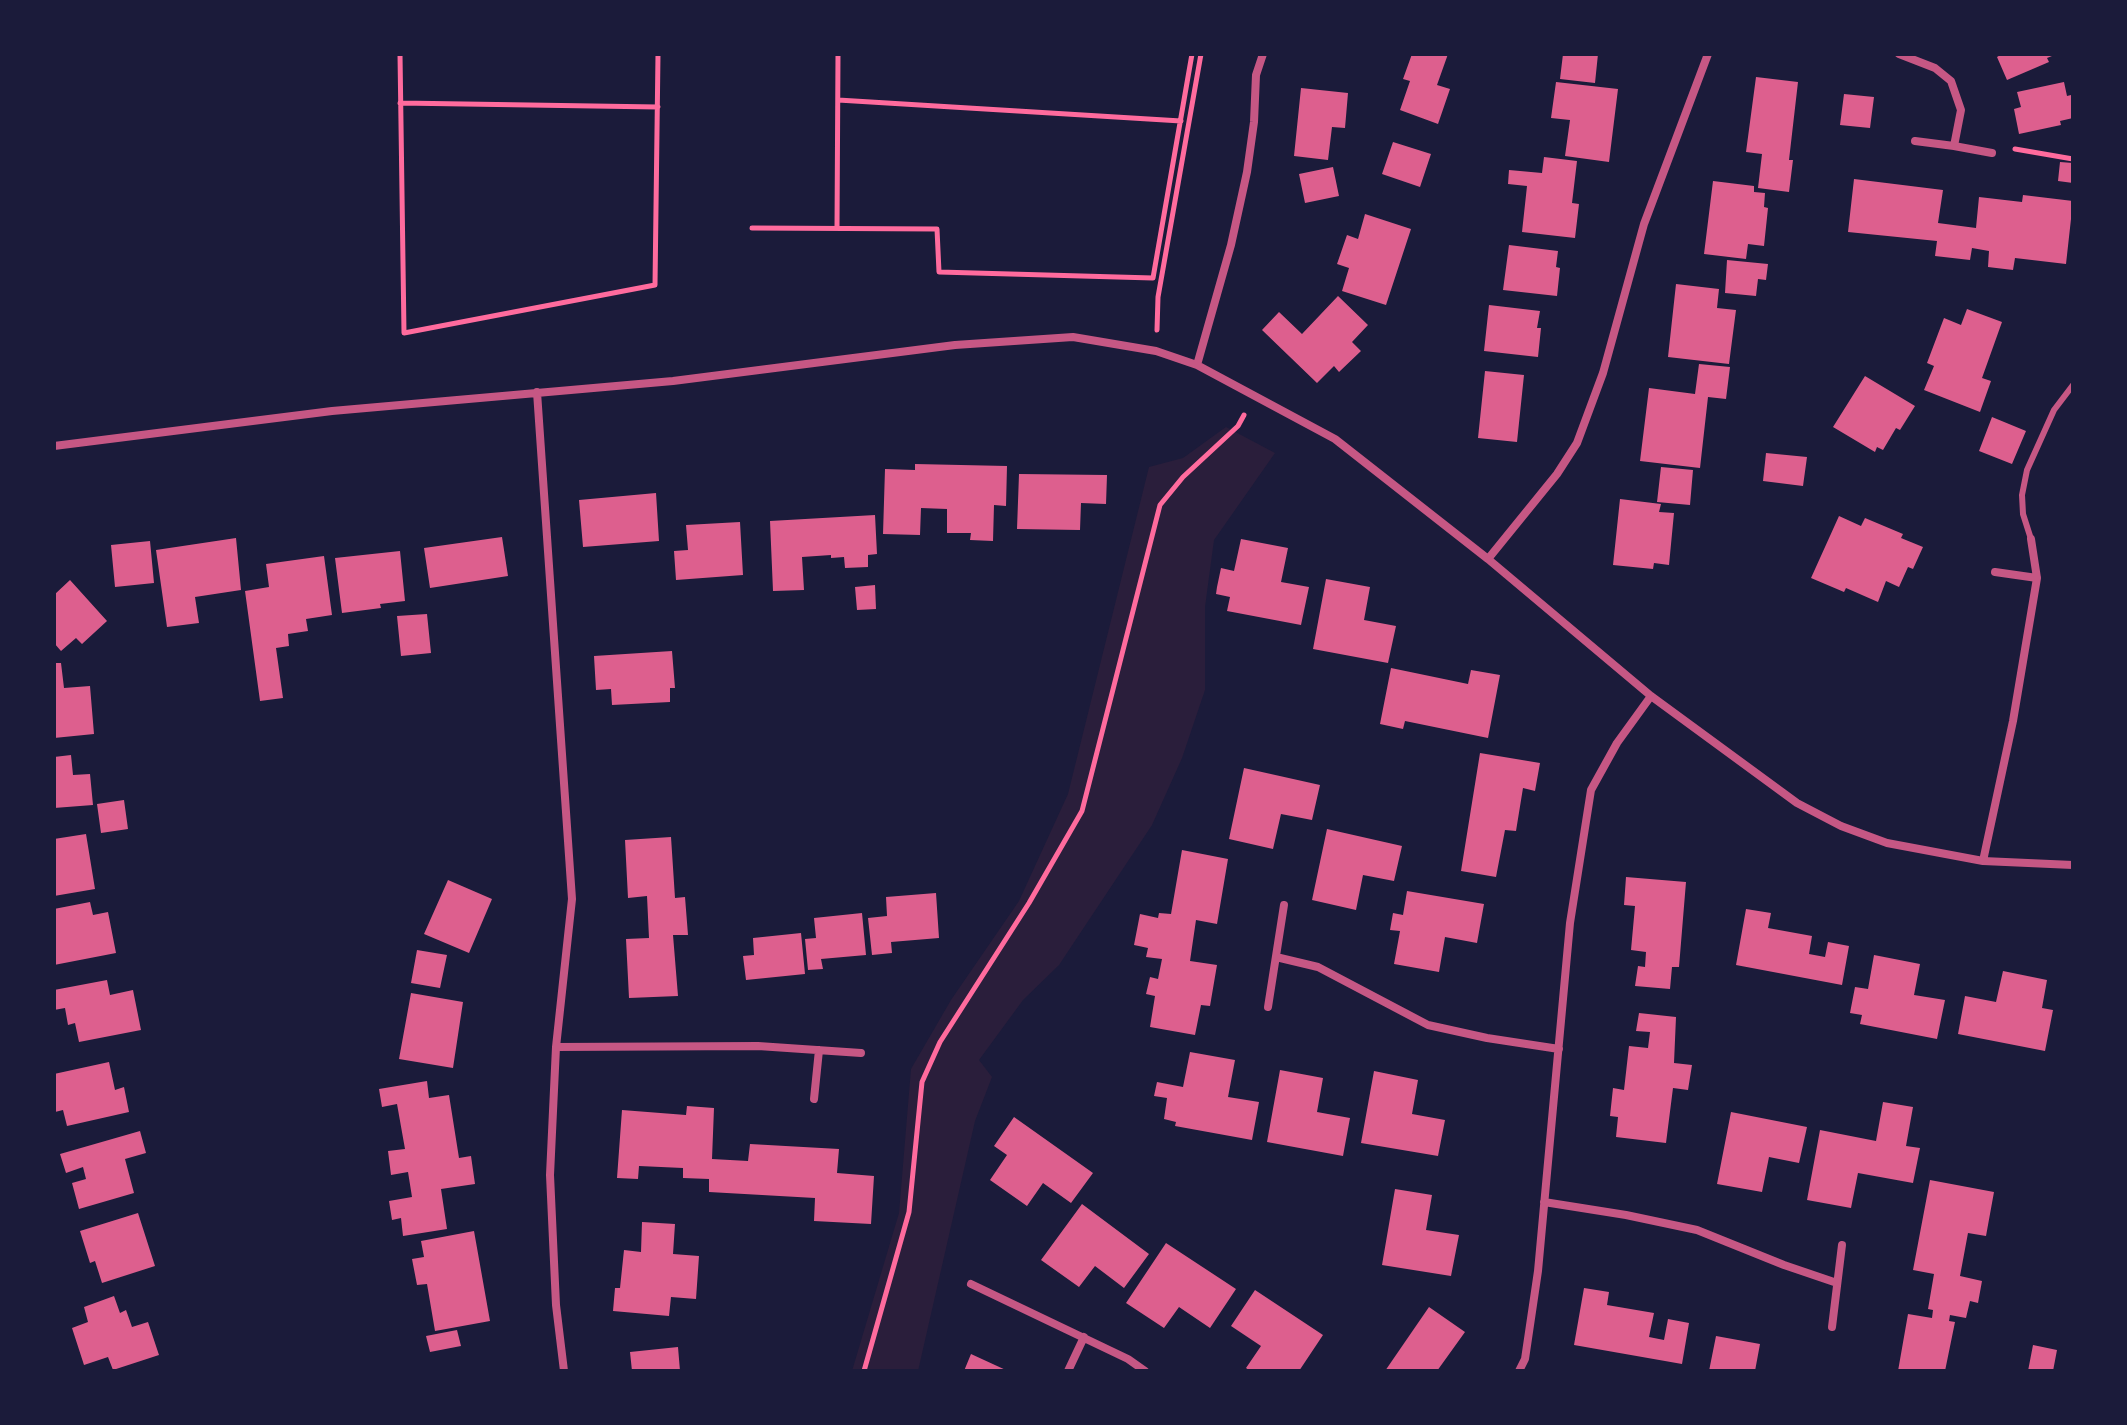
<!DOCTYPE html>
<html>
<head>
<meta charset="utf-8">
<style>
	body { margin:0 }
	#map { position:relative; width:2127px; height:1425px; overflow:hidden; background:#1b1b3a; font-family:"PT Sans",sans-serif }
	canvas { display:block }
	.frame { position:absolute; inset:0; border:56px solid #1b1b3a; pointer-events:none }
</style>
</head>
<body>
<div id="map">
<canvas width="2127" height="1425"></canvas>
<div class="frame"></div>
</div>
<script>
const context = document.querySelector('canvas').getContext('2d');
context.lineJoin = 'round';
function fill(path, color) {
  context.fillStyle = color;
  context.fill(path, 'evenodd');
}
function toPath(rows) {
  const path = new Path2D();
  for (const r of rows) {
    path.moveTo(r[0], r[1]);
    for (let i = 2; i < r.length; i += 2) path.lineTo(r[i], r[i + 1]);
  }
  return path;
}
function trace(path, color, width, dash) {
  context.strokeStyle = color;
  context.lineWidth = width;
  context.lineCap = dash ? 'butt' : 'round';
  context.setLineDash(dash || []);
  context.stroke(path);
}
fill(toPath([
	[1226,427,1275,453,1214,540,1205,607,1205,690,1182,758,1152,825,1059,965,1023,1000,979,1060,992,1077,975,1121,918,1371,852,1371,899,1213,911,1069,951,1000,1019,901,1068,794,1149,467,1183,458]
]), '#2a1e3b');
fill(toPath([
	[1412,54,1448,54,1437,85,1450,89,1438,124,1400,110,1410,81,1403,79],
	[1563,54,1598,54,1595,83,1560,79],
	[2002,54,2057,54,2047,58,2049,62,2007,80,1997,57],
	[1756,77,1798,82,1789,160,1793,160,1789,192,1758,188,1762,154,1746,152],
	[1556,82,1618,89,1609,162,1565,156,1570,120,1551,118],
	[2064,82,2067,96,2071,95,2073,118,2060,121,2061,125,2019,134,2014,109,2021,107,2017,92],
	[1301,88,1348,93,1345,128,1332,127,1328,160,1294,156],
	[1844,94,1874,97,1870,128,1840,125],
	[1393,142,1431,154,1420,187,1382,174],
	[1544,157,1577,161,1572,203,1579,204,1575,238,1522,232,1527,186,1508,184,1509,170,1542,173],
	[2060,162,2073,163,2073,183,2058,181],
	[1333,167,1339,196,1305,203,1299,174],
	[1854,179,1943,190,1938,223,1976,228,1979,197,2022,202,2023,195,2073,201,2066,264,2015,258,2013,270,1988,267,1989,251,1972,248,1970,260,1935,256,1937,241,1848,232],
	[1713,181,1754,186,1754,192,1765,193,1764,207,1768,208,1764,246,1748,244,1746,259,1704,254],
	[1365,214,1411,229,1386,305,1342,291,1349,268,1337,264,1347,235,1358,239],
	[1509,245,1558,251,1556,267,1560,268,1557,296,1503,290],
	[1727,260,1768,264,1766,280,1758,279,1756,296,1725,293],
	[1676,284,1719,289,1717,308,1736,310,1729,364,1668,357],
	[1338,296,1368,325,1352,342,1361,351,1339,372,1334,366,1317,383,1262,330,1279,312,1302,334],
	[1489,305,1540,311,1537,328,1541,328,1538,357,1484,351],
	[1967,309,2002,322,1982,378,1991,381,1980,412,1924,390,1934,366,1927,363,1944,318,1961,325],
	[1699,364,1730,367,1726,399,1708,397,1700,468,1640,461,1649,388,1695,394],
	[1485,371,1524,375,1517,442,1478,438],
	[1865,376,1915,406,1900,430,1896,428,1883,450,1877,447,1875,452,1833,427],
	[1992,417,2026,431,2012,464,1979,451],
	[1766,453,1807,457,1803,486,1763,481],
	[915,464,1007,466,1006,506,994,505,993,541,970,540,971,533,947,533,947,509,921,508,920,535,883,534,885,469,915,470],
	[1661,467,1693,470,1690,505,1657,502],
	[1019,474,1107,475,1106,504,1081,503,1080,530,1017,529],
	[656,493,659,541,583,547,579,500],
	[1620,499,1661,504,1659,512,1674,513,1669,565,1654,563,1653,569,1613,565],
	[875,515,877,554,868,555,868,567,845,568,844,557,831,558,831,555,802,557,804,590,773,591,770,521],
	[1839,516,1861,526,1865,518,1903,534,1901,538,1923,547,1913,569,1908,567,1899,587,1886,581,1878,602,1846,588,1844,592,1811,578],
	[740,522,743,575,676,580,674,551,688,550,686,525],
	[502,537,508,576,430,588,424,548],
	[236,538,241,590,195,597,199,623,167,627,156,550],
	[1241,539,1288,548,1281,582,1309,587,1301,625,1227,611,1230,597,1216,594,1217,587,1221,568,1234,571],
	[150,541,154,583,115,587,111,545],
	[400,551,405,601,380,604,381,608,342,613,335,558],
	[324,556,332,615,306,619,308,631,288,634,289,646,276,648,283,698,260,701,245,591,269,587,266,564],
	[1326,579,1370,587,1364,620,1396,626,1388,663,1313,649],
	[70,580,107,621,82,644,76,638,61,651,54,643,54,595],
	[875,585,876,609,857,610,855,587],
	[427,614,431,653,401,656,397,616],
	[672,651,675,688,670,688,670,702,612,705,611,689,596,690,594,656],
	[54,663,61,663,64,688,90,686,94,734,54,738],
	[1391,668,1468,684,1471,670,1500,675,1488,738,1405,721,1403,729,1380,724],
	[1480,753,1540,763,1535,791,1523,788,1516,831,1505,830,1496,877,1461,871],
	[71,755,73,775,90,774,93,805,54,808,54,757],
	[1244,768,1320,785,1312,820,1281,814,1273,849,1229,839],
	[124,800,128,829,101,833,97,804],
	[1327,829,1402,846,1394,881,1363,875,1356,910,1312,900],
	[86,834,95,889,54,896,54,839],
	[671,837,675,898,685,897,688,935,673,935,678,996,629,998,626,939,649,938,647,896,628,898,625,840],
	[1182,850,1228,859,1217,924,1196,920,1190,961,1217,965,1210,1006,1201,1005,1195,1035,1150,1027,1155,996,1146,994,1150,977,1158,979,1162,959,1146,957,1148,948,1134,945,1140,914,1158,918,1159,913,1171,914],
	[1626,877,1686,882,1679,967,1672,967,1670,989,1635,986,1638,966,1645,967,1646,952,1631,950,1635,906,1624,905],
	[448,880,492,899,469,953,424,934],
	[1407,891,1484,904,1477,943,1445,937,1439,972,1394,964,1400,931,1390,930,1393,913,1403,915],
	[936,893,939,938,891,942,892,953,872,955,868,918,887,916,886,897],
	[90,902,93,915,108,912,116,953,54,965,54,909],
	[1746,909,1771,913,1768,928,1812,936,1809,954,1825,957,1828,942,1849,946,1842,985,1736,965],
	[862,913,866,955,821,959,823,969,808,970,805,939,816,938,814,918],
	[801,933,805,974,746,980,743,956,754,955,753,938],
	[417,950,447,955,440,988,411,983],
	[1874,955,1920,964,1914,995,1945,1000,1937,1039,1860,1024,1862,1015,1850,1013,1855,987,1868,989],
	[2003,971,2047,980,2042,1008,2053,1010,2045,1051,1958,1034,1965,996,1996,1002],
	[107,980,110,995,133,990,141,1030,79,1042,75,1023,68,1025,65,1008,54,1010,54,990],
	[411,993,463,1002,453,1068,399,1059],
	[1639,1013,1676,1017,1674,1063,1692,1065,1688,1090,1673,1088,1666,1143,1616,1137,1618,1117,1610,1116,1613,1088,1624,1090,1629,1046,1648,1048,1650,1032,1636,1031],
	[1190,1052,1235,1060,1228,1097,1259,1102,1252,1140,1175,1126,1176,1122,1164,1119,1167,1098,1154,1096,1157,1082,1183,1087],
	[109,1062,115,1090,124,1087,129,1112,67,1126,63,1110,55,1112,54,1074],
	[1280,1070,1323,1078,1317,1112,1350,1118,1343,1156,1267,1142],
	[1374,1071,1418,1080,1412,1114,1445,1120,1438,1156,1361,1143],
	[427,1081,429,1098,449,1095,459,1158,471,1156,475,1184,441,1189,447,1229,403,1236,401,1218,392,1220,389,1201,412,1197,408,1172,391,1175,388,1151,405,1149,397,1104,382,1107,379,1089],
	[1883,1102,1913,1107,1906,1146,1920,1148,1913,1183,1858,1173,1851,1208,1807,1200,1820,1130,1876,1141],
	[687,1106,714,1108,712,1159,748,1161,750,1144,839,1149,837,1173,874,1176,871,1224,814,1221,815,1198,709,1192,709,1179,683,1178,683,1168,639,1166,638,1179,617,1178,622,1110,686,1115],
	[1731,1112,1807,1127,1799,1163,1769,1157,1762,1192,1717,1184],
	[1014,1117,1093,1173,1071,1203,1043,1183,1027,1206,990,1180,1007,1155,994,1146],
	[140,1131,146,1153,125,1159,134,1193,79,1209,72,1183,86,1179,83,1167,66,1173,60,1154],
	[1930,1180,1994,1192,1986,1236,1968,1233,1960,1276,1982,1281,1978,1303,1970,1301,1966,1318,1950,1315,1949,1321,1955,1322,1945,1371,1898,1371,1908,1314,1932,1318,1933,1310,1928,1309,1934,1274,1913,1270],
	[1395,1189,1432,1195,1426,1230,1459,1235,1451,1276,1382,1265],
	[1082,1204,1149,1254,1124,1288,1095,1266,1079,1287,1041,1260],
	[138,1213,155,1266,102,1283,95,1261,90,1263,80,1231],
	[642,1222,675,1224,673,1254,699,1256,696,1299,671,1297,669,1316,613,1311,615,1288,620,1288,624,1250,641,1252],
	[474,1231,490,1321,435,1331,427,1284,417,1285,412,1259,424,1257,421,1241],
	[1166,1243,1236,1289,1210,1328,1179,1307,1164,1328,1126,1303],
	[1584,1288,1609,1292,1607,1305,1654,1313,1649,1337,1664,1340,1668,1319,1689,1323,1682,1364,1574,1345],
	[1255,1290,1323,1335,1299,1371,1250,1371,1246,1368,1261,1346,1231,1326],
	[114,1296,120,1313,126,1310,132,1327,148,1322,159,1355,113,1370,108,1357,84,1365,72,1328,88,1322,84,1307],
	[1429,1307,1465,1332,1437,1371,1385,1371],
	[457,1330,461,1346,430,1352,426,1336],
	[1716,1336,1760,1344,1755,1371,1709,1371],
	[2033,1345,2057,1350,2053,1371,2028,1371],
	[678,1347,680,1371,632,1371,630,1352],
	[971,1354,1008,1371,964,1371]
]), '#dd5f8e');
trace(toPath([
	[400,54,404,333,655,285,658,54],
	[838,100,1181,121],
	[400,103,658,107],
	[2015,149,2073,159],
	[752,228,937,229,939,272,1153,278,1192,54],
	[837,228,838,54],
	[1157,330,1158,297,1201,54],
	[864,1371,909,1212,922,1082,940,1042,1029,903,1082,811,1160,505,1183,477,1238,426,1244,415]
]), '#ff6b9d', 5);
trace(toPath([
	[2031,539,2023,514,2022,495,2027,470,2054,410,2073,385]
]), '#c65784', 6);
trace(toPath([
	[1899,54,1935,68,1951,81,1961,110,1954,146,1992,153],
	[1915,141,1954,146],
	[1197,365,1231,245,1247,172,1254,122,1256,75,1263,54],
	[537,392,572,899,556,1047,550,1175,556,1305,564,1371],
	[54,446,332,411,673,381,955,345,1073,337,1156,351,1197,365,1335,439,1488,559,1651,696,1797,803,1841,826,1887,843,1983,861,2073,865],
	[1488,559,1557,474,1577,443,1603,373,1644,224,1708,54],
	[1995,572,2037,578],
	[1983,861,2013,721,2037,578,2031,539],
	[1276,957,1318,967,1428,1025,1487,1038,1559,1049],
	[1268,1007,1284,905],
	[556,1047,758,1046,861,1053],
	[814,1099,819,1050],
	[1544,1202,1626,1215,1697,1230,1784,1265,1837,1283],
	[971,1284,1128,1359,1145,1371],
	[1832,1327,1842,1245],
	[1068,1371,1084,1337],
	[1519,1371,1525,1359,1538,1271,1570,923,1591,790,1617,743,1651,696]
]), '#c65784', 8);
</script>
</body>
</html>
